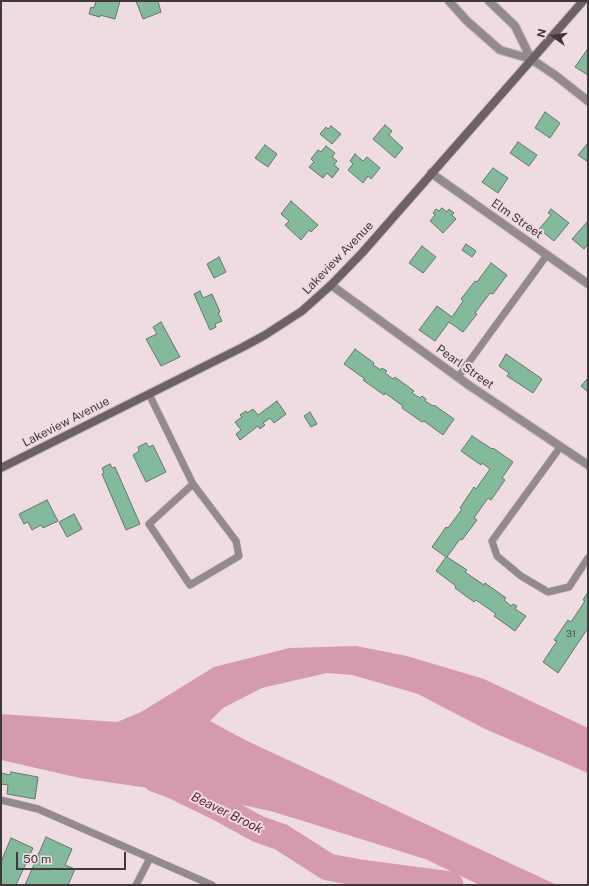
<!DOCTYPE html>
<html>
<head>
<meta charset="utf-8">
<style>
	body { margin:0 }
	#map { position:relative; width:589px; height:886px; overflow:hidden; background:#eedce1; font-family:"Public Sans",sans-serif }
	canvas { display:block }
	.frame { position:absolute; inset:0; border:2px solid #40393b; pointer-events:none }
	.north { position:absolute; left:533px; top:16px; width:40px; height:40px; -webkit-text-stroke:3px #eedce1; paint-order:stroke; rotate:284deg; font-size:11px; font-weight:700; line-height:16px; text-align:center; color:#40393b }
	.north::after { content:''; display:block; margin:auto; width:14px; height:18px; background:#40393b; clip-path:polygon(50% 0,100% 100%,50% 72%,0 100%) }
	.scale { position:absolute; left:16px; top:852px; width:110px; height:18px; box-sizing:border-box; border:2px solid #40393b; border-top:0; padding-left:5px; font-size:12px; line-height:14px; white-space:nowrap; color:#40393b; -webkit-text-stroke:3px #eedce1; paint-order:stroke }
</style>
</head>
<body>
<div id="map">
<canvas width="589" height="886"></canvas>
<div class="frame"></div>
<div class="north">N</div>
<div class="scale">50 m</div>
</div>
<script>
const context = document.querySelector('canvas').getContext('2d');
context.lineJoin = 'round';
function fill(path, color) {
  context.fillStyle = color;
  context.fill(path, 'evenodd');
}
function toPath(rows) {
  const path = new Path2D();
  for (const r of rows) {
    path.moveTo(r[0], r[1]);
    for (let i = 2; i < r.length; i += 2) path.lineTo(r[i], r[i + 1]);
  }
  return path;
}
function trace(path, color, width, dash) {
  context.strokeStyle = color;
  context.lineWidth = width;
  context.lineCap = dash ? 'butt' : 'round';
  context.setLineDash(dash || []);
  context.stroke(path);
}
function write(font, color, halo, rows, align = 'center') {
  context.font = font + ' "Public Sans",sans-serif';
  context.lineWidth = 4;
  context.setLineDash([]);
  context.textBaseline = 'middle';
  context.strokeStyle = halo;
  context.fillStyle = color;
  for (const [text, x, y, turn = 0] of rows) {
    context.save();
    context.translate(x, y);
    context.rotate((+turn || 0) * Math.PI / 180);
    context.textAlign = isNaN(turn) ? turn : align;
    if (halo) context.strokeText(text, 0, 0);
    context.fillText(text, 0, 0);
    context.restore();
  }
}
fill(toPath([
	[356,646,407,656,484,679,588,728,588,773,485,729,418,694,352,675,327,673,262,688,223,708,210,721,245,740,557,885,480,885,425,859,274,812,203,796,80,778,1,760,1,714,117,722,141,712,214,667,289,648]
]), '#d59bac');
trace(toPath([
	[156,779,177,787,218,807,258,829,281,837,328,867,360,873,450,885]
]), '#d59bac', 27);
const building = toPath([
	[96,1,120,1,115,19,100,15,100,17,89,14,91,7,94,8,96,1],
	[136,1,158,1,161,12,143,19,136,1],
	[587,50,588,51,588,75,575,67,587,50],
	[545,112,560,123,550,138,535,128,545,112],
	[385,125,392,131,389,135,403,148,395,158,373,139,385,125],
	[331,126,341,134,332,144,320,134,326,127,328,129,331,126],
	[518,142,537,155,529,166,510,153,518,142],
	[588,143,588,162,578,155,588,143],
	[265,145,277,154,268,167,255,158,265,145],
	[326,146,335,153,332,157,337,161,334,165,339,169,332,178,327,173,323,178,309,167,314,162,311,159,318,150,321,152,326,146],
	[355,154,363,161,367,157,380,168,371,179,368,176,363,183,348,170,353,164,350,161,355,154],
	[493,168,508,178,498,193,482,182,493,168],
	[291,201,318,225,311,232,309,230,301,240,285,225,289,221,281,214,291,201],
	[442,208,447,212,449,209,454,213,452,215,456,219,443,233,430,221,435,215,433,213,436,209,439,211,442,208],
	[551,209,569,223,554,241,539,229,551,215,548,213,551,209],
	[588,221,588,244,584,249,572,239,588,221],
	[466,244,476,251,472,257,462,250,466,244],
	[422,246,436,257,423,273,409,263,422,246],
	[219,257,226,272,214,278,207,264,219,257],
	[491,263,507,275,493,294,490,293,475,313,477,314,463,332,449,322,435,341,419,330,437,306,452,317,463,301,461,299,475,281,477,282,491,263],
	[200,291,203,298,212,294,220,312,218,313,222,321,215,324,216,327,210,330,194,294,200,291],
	[161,322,180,357,161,366,146,339,157,334,153,327,161,322],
	[355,349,374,363,373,365,381,370,382,368,387,371,385,373,393,379,395,377,414,391,412,393,420,398,422,396,426,399,425,401,433,406,434,405,454,419,443,435,424,421,422,422,402,408,403,406,385,393,384,395,363,380,365,379,344,364,355,349],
	[506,354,542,379,533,393,507,376,509,373,499,366,506,354],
	[588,378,588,392,581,386,588,378],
	[277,401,286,414,274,423,270,418,263,423,265,425,260,429,258,426,240,440,236,434,241,430,235,422,242,417,240,415,246,411,247,413,253,409,258,415,277,401],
	[310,412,317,424,311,427,304,416,310,412],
	[472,436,492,449,493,448,513,462,502,478,505,480,491,500,488,498,474,518,477,520,462,540,460,539,447,557,467,570,465,572,484,585,485,583,506,598,504,600,511,606,513,604,517,606,515,609,526,616,515,631,494,616,496,614,476,600,474,602,455,588,456,586,436,571,446,557,432,547,446,527,448,528,462,509,460,508,474,487,476,489,490,469,482,463,481,465,461,451,472,436],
	[146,443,149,447,153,445,166,472,146,482,133,455,139,451,138,447,146,443],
	[110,464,112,468,115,467,140,524,126,530,102,474,104,473,102,468,110,464],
	[47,500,58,521,43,528,41,525,32,530,28,522,24,524,19,514,47,500],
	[74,514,82,529,67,537,59,522,74,514],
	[588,592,588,628,558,673,543,662,557,641,554,640,568,620,571,622,585,601,583,600,588,592],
	[11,772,38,777,35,799,7,794,8,785,1,784,1,773,10,775,11,772],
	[46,837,72,849,65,865,75,869,68,885,25,885,46,837],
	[11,838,33,848,16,885,1,885,1,862,11,838]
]);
fill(building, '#83ba9c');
trace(building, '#66756c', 1);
const service = toPath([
	[458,377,547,255],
	[149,394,193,484,149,524,190,585,239,556,236,541,193,484],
	[561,446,492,541,497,556,521,576,548,592,569,587,588,558],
	[1,800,38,809,212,885],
	[136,885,150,858]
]);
const minor = toPath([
	[449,1,467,21,500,50,531,59,555,75,588,101],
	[489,1,515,26,531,59],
	[431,173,588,284],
	[331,285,470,386,588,465]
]);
const secondary = toPath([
	[1,468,243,347,265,335,302,311,331,285,362,253,583,1]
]);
trace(service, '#cbbbc0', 8);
trace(minor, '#cbbbc0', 10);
trace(secondary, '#cbbbc0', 10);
trace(service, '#928a8d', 7);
trace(minor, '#928a8d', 8);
trace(secondary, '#6c6164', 8);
write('10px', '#515953', null, [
	["31",571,634]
]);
write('12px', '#40393b', '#eedce1', [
	["Elm Street",517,219,35],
	["Lakeview Avenue",338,258,-46],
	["Pearl Street",465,367,35],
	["Lakeview Avenue",66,422,-27]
]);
write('italic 13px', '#621d39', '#eedce1', [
	["Beaver Brook",227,813,26]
]);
</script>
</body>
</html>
